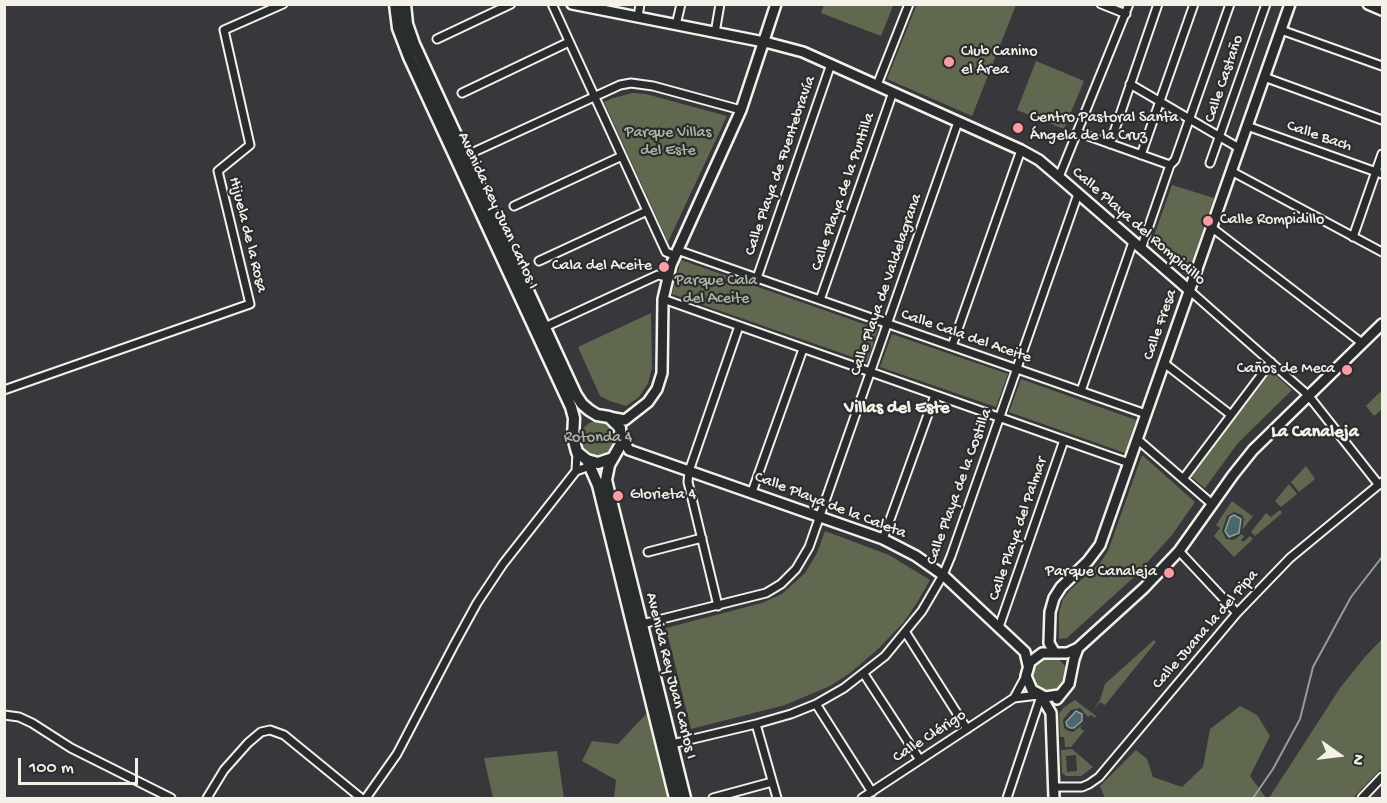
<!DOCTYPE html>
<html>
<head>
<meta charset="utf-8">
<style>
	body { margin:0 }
	#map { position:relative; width:1387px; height:803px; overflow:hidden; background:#38373b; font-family:"Gochi Hand",sans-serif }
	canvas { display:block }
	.frame { position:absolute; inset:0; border:6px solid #f4f1e8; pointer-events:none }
	.north { position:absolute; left:1309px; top:725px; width:60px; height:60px; -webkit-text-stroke:4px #2a2d2e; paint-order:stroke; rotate:104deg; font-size:16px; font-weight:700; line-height:24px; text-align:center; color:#f4f1e8 }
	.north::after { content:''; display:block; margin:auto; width:21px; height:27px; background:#f4f1e8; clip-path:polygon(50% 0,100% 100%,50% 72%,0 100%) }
	.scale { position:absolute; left:18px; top:758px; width:120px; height:27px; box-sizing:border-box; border:3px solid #f4f1e8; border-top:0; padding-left:8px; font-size:18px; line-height:21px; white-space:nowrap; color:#f4f1e8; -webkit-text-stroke:4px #2a2d2e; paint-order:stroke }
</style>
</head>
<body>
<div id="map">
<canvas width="1387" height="803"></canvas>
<div class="frame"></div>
<div class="north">N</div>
<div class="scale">100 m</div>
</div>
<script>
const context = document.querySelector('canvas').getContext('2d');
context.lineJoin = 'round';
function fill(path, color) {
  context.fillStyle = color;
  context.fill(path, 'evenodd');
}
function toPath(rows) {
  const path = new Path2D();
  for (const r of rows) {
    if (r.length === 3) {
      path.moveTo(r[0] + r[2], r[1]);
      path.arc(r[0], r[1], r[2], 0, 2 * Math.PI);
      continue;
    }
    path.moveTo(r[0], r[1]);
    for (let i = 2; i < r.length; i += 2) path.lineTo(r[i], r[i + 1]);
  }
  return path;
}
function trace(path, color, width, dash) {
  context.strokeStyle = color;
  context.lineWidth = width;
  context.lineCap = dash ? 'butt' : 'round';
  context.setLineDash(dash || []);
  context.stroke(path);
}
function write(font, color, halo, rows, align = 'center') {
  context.font = font + ' "Gochi Hand",sans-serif';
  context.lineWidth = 4.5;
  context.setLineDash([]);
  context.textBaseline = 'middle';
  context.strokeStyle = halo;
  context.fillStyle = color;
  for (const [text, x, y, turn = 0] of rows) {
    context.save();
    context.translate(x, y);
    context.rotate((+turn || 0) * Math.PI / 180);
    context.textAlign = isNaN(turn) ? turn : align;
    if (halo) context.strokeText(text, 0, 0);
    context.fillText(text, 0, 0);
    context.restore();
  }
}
fill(toPath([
	[917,4,1016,5,972,116,887,79],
	[889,5,893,6,881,36,821,13,824,5],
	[1036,61,1084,81,1064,129,1017,110],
	[633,93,646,94,727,116,668,242,604,102,613,98],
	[1172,185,1214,198,1187,276,1151,244],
	[681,260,878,329,867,362,672,294],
	[651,313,652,368,648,383,639,397,626,406,610,401,600,396,578,347],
	[892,334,1008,374,996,407,880,367],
	[1271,371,1292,390,1238,443,1205,488,1190,476],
	[1021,379,1136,420,1125,453,1009,412],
	[1382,390,1382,409,1374,416,1366,406],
	[598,439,18],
	[1142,455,1195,502,1172,535,1134,577,1067,638,1059,639,1059,613,1063,599,1070,590,1100,563,1108,551],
	[1306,466,1315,479,1299,492,1291,482],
	[1289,484,1297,494,1281,507,1275,501],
	[1232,501,1252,516,1254,515,1242,530,1244,519,1242,515,1234,512,1227,516,1222,531,1226,539,1234,540,1242,534,1244,537,1241,540,1243,542,1250,536,1253,539,1234,557,1214,536,1220,528,1216,525],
	[1280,510,1282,513,1255,536,1251,532,1266,513,1271,517],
	[825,531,889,555,930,580,918,601,904,622,878,649,850,673,830,686,785,705,691,729,666,628,762,603,782,594,805,573,817,553],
	[1382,639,1382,768,1353,798,1269,798,1340,688,1364,658],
	[1154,640,1156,642,1105,705,1100,702,1093,711,1100,700,1105,684],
	[1049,675,18],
	[1075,700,1096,716,1095,718,1091,715,1088,717,1080,708,1071,710,1063,720,1064,728,1068,731,1073,732,1083,724,1080,728,1084,731,1071,747,1065,747,1064,737,1060,737,1059,714,1063,708],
	[1240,706,1257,715,1270,736,1250,776,1266,798,1106,798,1104,796,1100,786,1136,750,1147,759,1153,777,1182,787,1203,767,1210,729],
	[647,713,668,798,614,798,616,780,582,761,592,741,618,744],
	[1072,749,1093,767,1081,776,1066,776,1062,773,1061,750],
	[1076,755,1077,771,1067,772,1066,756],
	[557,751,564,798,493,798,484,758]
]), '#60694f');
const water = toPath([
	[1234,515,1241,519,1239,533,1229,537,1225,531,1230,517,1234,515],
	[1076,711,1082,714,1082,721,1074,728,1070,728,1067,726,1066,722,1076,711]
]);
fill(water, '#4a686c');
trace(water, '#8e9f9e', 1.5);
trace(toPath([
	[1253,798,1273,769,1300,719,1313,667,1351,597,1382,557]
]), '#8e9f9e', 2);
const minor = toPath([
	[552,4,666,252,674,255],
	[1101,4,1126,14],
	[638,17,640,4],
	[676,25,681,4],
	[1281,30,1382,66],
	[715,33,720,4],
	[437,39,511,4],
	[1264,77,1382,120],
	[1130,84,1239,148],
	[877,85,909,4],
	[462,93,569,42],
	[1247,126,1382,174],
	[1077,132,1170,165],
	[1110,144,1158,4],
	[1141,155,1194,4],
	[465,156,620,85,631,83,653,86,741,110],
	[1210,163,1266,4],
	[1231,171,1382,252],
	[1059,177,1129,4],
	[514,206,622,156],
	[1211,227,1362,343],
	[1353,237,1382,154],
	[1141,249,1170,165,1175,160,1230,4],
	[677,250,1146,414],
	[539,261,647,211],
	[757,278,831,64],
	[1189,290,1308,395,1379,485],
	[663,299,1129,463],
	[820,300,893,92],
	[545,327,658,275,667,277],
	[952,346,1021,150],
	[1164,363,1231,415],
	[4,390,250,304,218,171,250,145,224,30,283,4],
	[1081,391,1133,242],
	[1137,439,1212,504],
	[576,471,577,452],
	[1183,479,1271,362],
	[752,492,803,349],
	[883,539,935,395],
	[1179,551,1237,613],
	[648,552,702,538],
	[718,606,688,482,689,471,739,326],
	[642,624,766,593,781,584,796,569,809,547,958,122],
	[999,627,1064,440],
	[906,633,967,729],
	[864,674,920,760],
	[1014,698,1026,676],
	[816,704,872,792],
	[4,715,19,717,32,723,71,748,171,798],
	[756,724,777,798],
	[672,744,756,724,791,714,816,704,844,688,885,656,922,611,943,575,951,556,1078,194],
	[1054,787,1082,787,1089,784,1099,777,1237,613,1290,558,1382,482],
	[207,798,224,770,248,743,261,732,270,730,284,735,361,798],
	[366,798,397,754,454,645,477,603,503,564,576,471,593,465],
	[713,798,772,782],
	[862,798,1014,698,1038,695],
	[1007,798,1041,696],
	[1362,798,1382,777]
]);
const tertiary = toPath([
	[572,4,769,43,803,52,1021,150,1039,160,1059,177,1189,290],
	[1368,4,1382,10],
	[609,417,625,420,648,402,657,389,662,373,663,299,671,265,741,110,776,4],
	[622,438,629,450,883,539,916,556,943,575,1025,652,1028,665],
	[1055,653,1049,643,1050,612,1054,598,1061,587,1088,561,1100,545,1290,4],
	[1059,695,1045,697,1032,690,1026,676,1030,662,1042,653,1067,653,1078,648,1144,588,1179,551,1233,475,1253,450,1382,324],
	[1041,696,1051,713,1054,798],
	[1057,699,1069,684,1074,659,1078,648]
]);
const primary = toPath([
	[395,4,398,28,409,57,571,407,574,418,573,437,577,452,587,460,598,463,613,458],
	[405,4,407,24,414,44,576,395,582,404,589,410,597,415,609,417,620,428,621,444,609,465,606,480,685,798],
	[587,460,598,485,675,798]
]);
trace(minor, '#f4f1e8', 11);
trace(tertiary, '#f4f1e8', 14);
trace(primary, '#f4f1e8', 15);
trace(minor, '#2a2d2e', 7);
trace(tertiary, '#2a2d2e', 9);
trace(primary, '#2a2d2e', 10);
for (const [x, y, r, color] of [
	[949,62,6,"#ff9aa2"],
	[1018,128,6,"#ff9aa2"],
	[1208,221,6,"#ff9aa2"],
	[664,267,6,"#ff9aa2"],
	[1347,370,6,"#ff9aa2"],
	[618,496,6,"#ff9aa2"],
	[1169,573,6,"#ff9aa2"]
]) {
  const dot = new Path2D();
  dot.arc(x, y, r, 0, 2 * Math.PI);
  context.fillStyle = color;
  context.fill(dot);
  trace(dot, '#2a2d2e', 2);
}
write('16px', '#f4f1e8', '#2a2d2e', [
	["Club Canino",961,53],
	["el Área",961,71],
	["Centro Pastoral Santa",1030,119],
	["Ángela de la Cruz",1030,137],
	["Calle Rompidillo",1220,221],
	["Cala del Aceite",652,267,"right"],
	["Caños de Meca",1335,370,"right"],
	["Glorieta 4",630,496],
	["Parque Canaleja",1157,573,"right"]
], 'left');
write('16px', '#f4f1e8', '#2a2d2e', [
	["Calle Castaño",1225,79,-71],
	["Calle Bach",1319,137,19],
	["Calle Playa de Fuentebravía",781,166,-71],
	["Calle Playa de la Puntilla",844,192,-71],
	["Avenida Rey Juan Carlos I",497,211,65],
	["Calle Playa del Rompidillo",1138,227,41],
	["Hijuela de la Rosa",247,235,76],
	["Calle Playa de Valdelagrana",887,285,-71],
	["Calle Fresa",1161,325,-71],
	["Calle Cala del Aceite",966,337,19],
	["Calle Playa de la Costilla",960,487,-70],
	["Calle Playa de la Caleta",830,506,21],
	["Calle Playa del Palmar",1019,529,-71],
	["Calle Juana la del Pipa",1206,630,-49],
	["Avenida Rey Juan Carlos I",670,676,76],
	["Calle Clérigo",930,737,-33]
]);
write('16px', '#b1b4a3', '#2a2d2e', [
	["Parque Villas",668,134],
	["del Este",668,152],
	["Parque Cala",716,282],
	["del Aceite",716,300],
	["Rotonda 4",598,439]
]);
write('bold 18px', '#f4f1e8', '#2a2d2e', [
	["Villas del Este",897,409],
	["La Canaleja",1315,433]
]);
</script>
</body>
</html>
